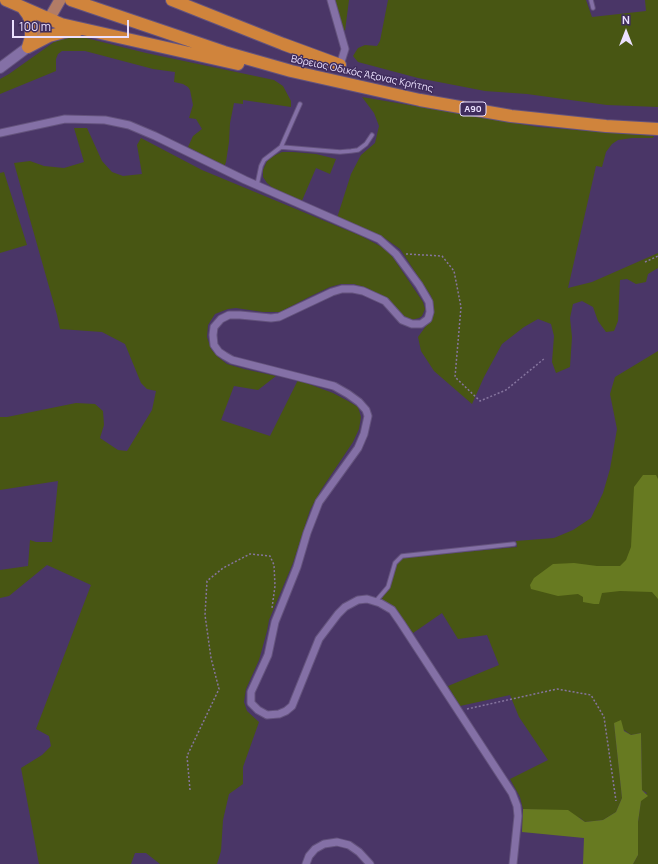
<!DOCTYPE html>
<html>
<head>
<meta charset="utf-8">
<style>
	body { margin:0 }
	#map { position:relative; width:658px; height:864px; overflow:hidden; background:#4a3667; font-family:Manrope,sans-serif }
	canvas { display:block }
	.north { position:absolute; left:606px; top:12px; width:40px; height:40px; -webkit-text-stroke:3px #3f2c5c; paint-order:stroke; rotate:0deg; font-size:11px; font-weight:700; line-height:16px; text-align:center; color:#ebe0fe }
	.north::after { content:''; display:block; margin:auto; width:14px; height:18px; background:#ebe0fe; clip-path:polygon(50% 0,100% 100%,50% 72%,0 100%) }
	.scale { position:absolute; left:12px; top:20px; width:117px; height:18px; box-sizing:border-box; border:2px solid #ebe0fe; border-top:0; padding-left:5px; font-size:12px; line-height:14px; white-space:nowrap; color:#ebe0fe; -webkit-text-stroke:3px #3f2c5c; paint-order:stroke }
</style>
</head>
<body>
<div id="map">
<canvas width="658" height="864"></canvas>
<div class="north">N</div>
<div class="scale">100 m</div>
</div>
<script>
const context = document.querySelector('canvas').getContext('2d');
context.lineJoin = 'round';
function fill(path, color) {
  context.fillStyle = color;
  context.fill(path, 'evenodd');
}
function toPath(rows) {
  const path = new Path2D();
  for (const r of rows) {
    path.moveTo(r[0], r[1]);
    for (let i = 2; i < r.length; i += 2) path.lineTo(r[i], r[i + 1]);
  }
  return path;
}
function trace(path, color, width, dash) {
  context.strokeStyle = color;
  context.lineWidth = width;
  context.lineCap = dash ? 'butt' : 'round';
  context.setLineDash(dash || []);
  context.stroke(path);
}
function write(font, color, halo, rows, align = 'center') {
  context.font = font + ' Manrope,sans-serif';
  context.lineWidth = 3;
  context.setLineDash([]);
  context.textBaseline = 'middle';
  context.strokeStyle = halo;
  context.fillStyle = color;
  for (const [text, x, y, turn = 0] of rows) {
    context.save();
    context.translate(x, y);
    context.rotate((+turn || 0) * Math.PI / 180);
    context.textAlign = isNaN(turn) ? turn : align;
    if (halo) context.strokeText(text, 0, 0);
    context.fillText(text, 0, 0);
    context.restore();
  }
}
fill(toPath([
	[335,0,349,0,345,31,343,28],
	[388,0,586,0,592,17,646,11,645,0,658,0,658,107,607,105,527,94,485,91,418,78,358,62,353,56,358,48,365,45,377,46,380,41],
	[74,35,146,53,274,80,283,86,291,101,291,107,243,100,243,104,234,103,230,123,229,142,226,162,224,167,215,161,188,147,193,136,202,129,196,119,189,118,193,105,190,90,188,87,183,84,174,82,175,72,153,69,85,51,62,51,58,54,56,59,56,71,0,94,0,79,9,74,54,42],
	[362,97,538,127,654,136,653,138,632,138,618,140,612,144,606,152,602,167,596,166,568,288,592,282,658,253,658,268,648,274,646,282,636,284,627,279,620,280,618,321,614,331,606,332,598,321,593,307,582,301,573,304,570,318,572,337,570,367,556,373,552,362,554,336,551,324,538,319,524,327,502,344,484,377,472,404,434,371,421,351,418,337,431,319,434,308,431,296,400,249,383,237,337,218,351,174,361,155,375,143,379,126,374,113],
	[74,128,87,128,102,161,112,172,123,176,142,174,137,145,141,138,202,170,361,236,384,248,392,256,423,302,425,309,422,316,419,318,411,320,404,316,386,298,367,288,354,284,341,284,330,287,311,296,280,312,263,312,236,308,228,309,215,314,208,325,207,337,211,349,218,357,227,364,244,369,276,376,258,390,234,386,221,420,270,436,298,380,333,393,348,401,358,407,361,417,359,429,353,442,321,490,310,510,293,563,269,620,267,631,259,660,246,689,244,702,247,711,259,722,243,767,243,784,229,794,223,820,221,851,217,864,160,864,146,853,135,853,131,864,39,864,21,768,42,755,51,746,49,736,36,729,91,585,47,565,9,596,0,598,0,570,28,566,30,540,36,542,52,542,58,481,0,490,0,417,7,417,76,403,95,404,103,411,104,425,100,438,118,450,127,451,152,410,156,391,147,389,141,383,125,344,102,332,60,329,57,315,14,163,30,161,44,166,64,168,84,162],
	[282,152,293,152,316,154,336,159,330,174,316,168,301,203,274,189,267,183,263,177,263,170,267,161,273,156],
	[4,172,27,245,0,253,0,173],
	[658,351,658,864,633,864,638,855,638,822,641,800,647,793,642,790,641,733,631,735,614,723,622,798,616,812,603,820,585,822,580,818,541,810,523,809,520,797,510,779,548,760,519,717,510,695,460,706,448,686,499,665,487,635,458,639,442,613,413,633,393,607,381,600,390,585,395,567,398,561,402,558,517,547,516,541,554,538,573,530,591,518,603,493,610,469,617,429,610,394,615,377]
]), '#485613');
fill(toPath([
	[643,475,656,475,658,479,658,599,652,592,620,591,602,593,599,604,594,604,583,602,583,597,578,594,558,596,531,589,530,585,534,578,553,564,574,563,597,566,620,566,626,560,631,547,634,487],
	[621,720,624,731,631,735,641,733,642,790,648,796,641,801,638,822,638,855,633,864,583,864,584,838,522,832,523,809,568,810,585,822,603,820,616,812,622,798,614,723]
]), '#677a21');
const lane = toPath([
	[591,0,593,8],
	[281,147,340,152,351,151,358,150,366,144,372,135],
	[257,185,261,166,264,160,281,147,300,104],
	[376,601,388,587,395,563,402,556,514,544]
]);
const street = toPath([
	[331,0,345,49,340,65],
	[0,133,65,119,105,120,129,125,155,136,245,180,379,239,396,254,419,285,429,302,430,312,428,319,421,324,412,324,402,320,385,301,363,291,353,289,342,289,332,292,279,317,271,318,240,315,229,315,221,319,214,327,213,335,214,345,219,352,225,356,232,360,334,386,348,394,359,402,366,410,368,416,364,434,358,448,319,502,307,533,297,567,275,622,268,655,251,692,251,703,258,710,267,715,279,714,286,711,292,706,319,639,338,614,345,607,358,600,367,599,380,603,392,610,401,623,512,793,517,806,518,816,513,864],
	[306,864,309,856,315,849,324,844,337,842,349,845,359,852,370,864]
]);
const secondary = toPath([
	[0,68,28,47]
]);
const primary = toPath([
	[31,44,41,33,60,0]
]);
const highway = toPath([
	[6,0,61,24,74,27,238,64],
	[71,0,224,52,291,71,420,100,511,116,606,126,658,129],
	[172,0,283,44,340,65],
	[23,8,28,15,31,23,31,37,28,47],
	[28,47,49,36,68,31,77,31]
]);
trace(lane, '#64537d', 5.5);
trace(street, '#64537d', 9);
trace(secondary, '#64537d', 12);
trace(primary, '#64537d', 13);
trace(highway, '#64537d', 14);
trace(toPath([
	[406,254,442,256,454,271,461,307,455,377,480,401,506,390,545,358],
	[645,262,658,256],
	[467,709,557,689,591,695,604,717,616,801],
	[190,790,187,756,219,689,211,658,205,615,207,581,223,568,250,554,270,556,274,565,275,586,272,608]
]), '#86759f', 1.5, [2, 2]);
trace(lane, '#8470a6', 3.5);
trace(street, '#8470a6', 7);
trace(secondary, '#8470a6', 10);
trace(primary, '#b27c66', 11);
trace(highway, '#d0843c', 12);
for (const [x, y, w] of [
	[473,109,26]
]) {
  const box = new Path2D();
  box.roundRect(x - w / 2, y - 7, w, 14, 3);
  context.fillStyle = '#3f2c5c';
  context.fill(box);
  trace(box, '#ebe0fe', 1);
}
write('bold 9px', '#ebe0fe', null, [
	["Α90",473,109]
]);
write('10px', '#ebe0fe', '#3f2c5c', [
	["Βόρειος Οδικός Άξονας Κρήτης",362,74,12]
]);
</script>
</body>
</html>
